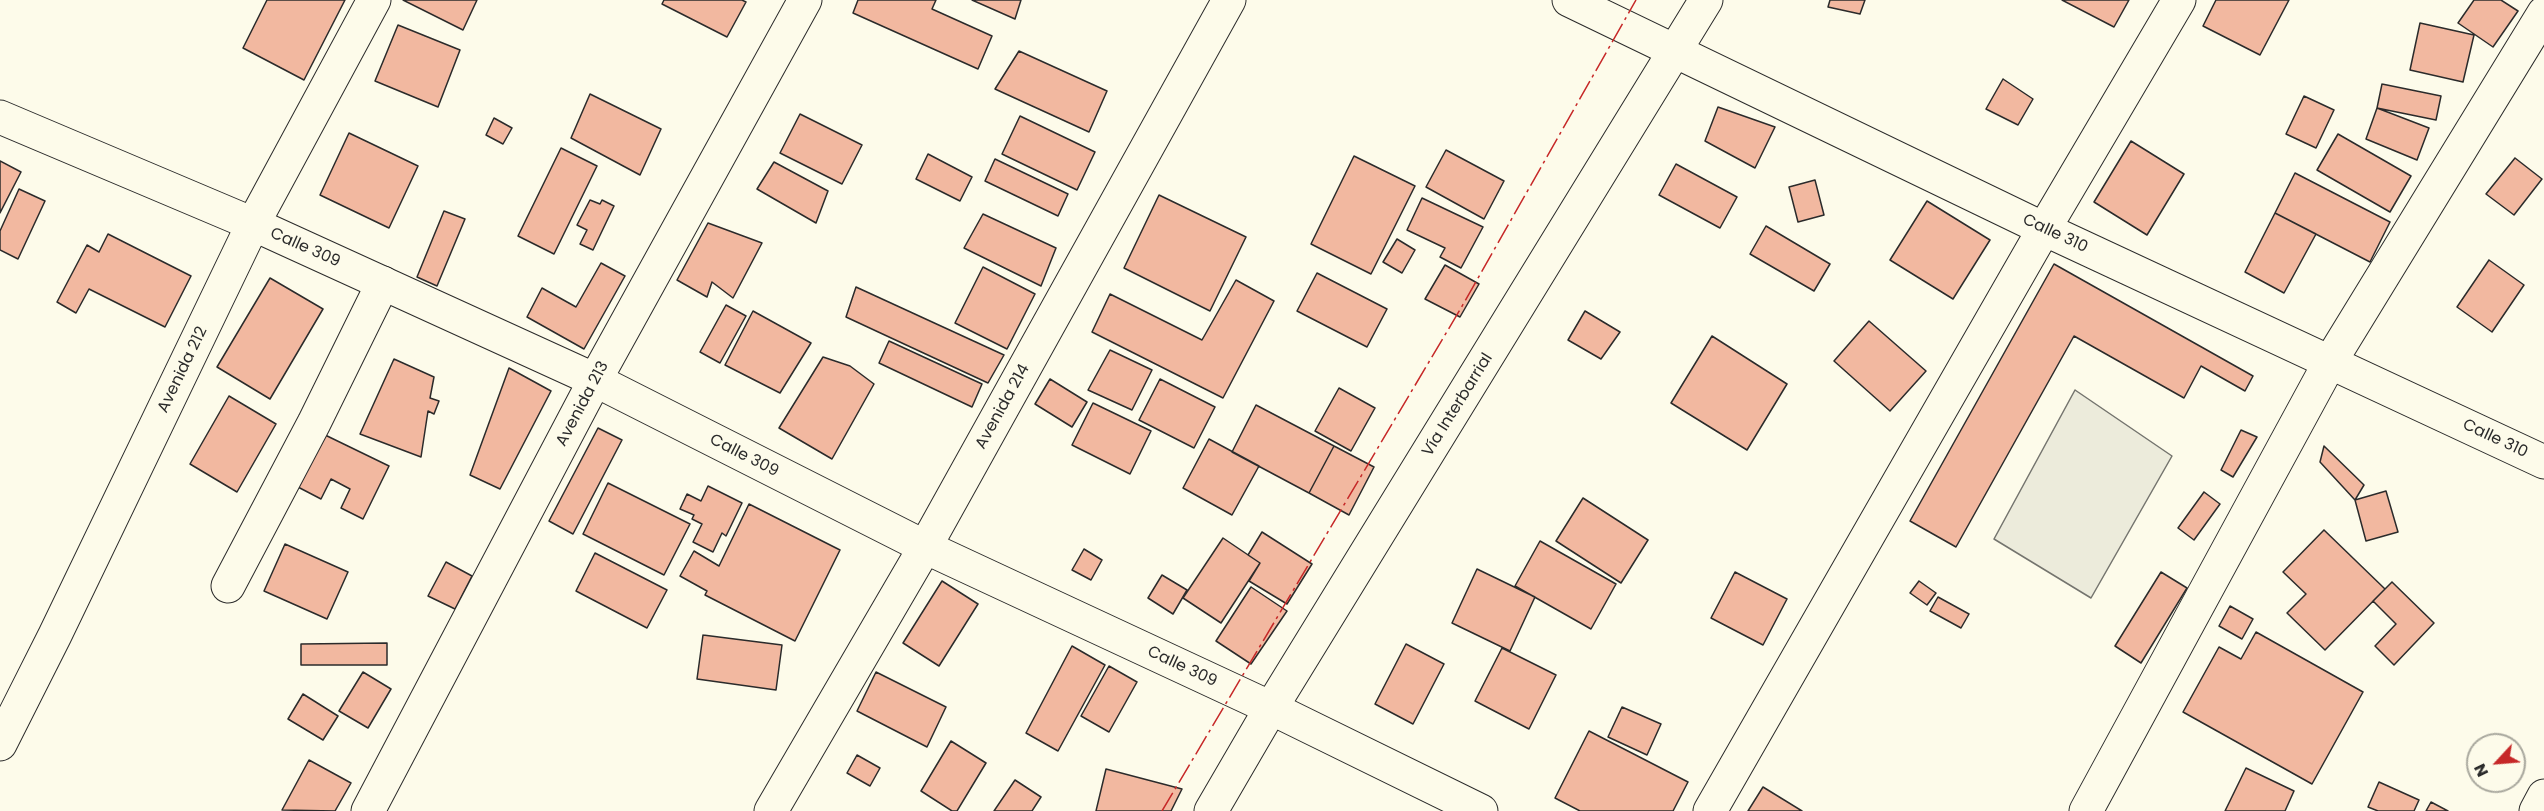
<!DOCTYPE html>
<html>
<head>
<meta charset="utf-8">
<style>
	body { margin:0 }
	#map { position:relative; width:2544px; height:811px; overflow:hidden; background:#fdfbea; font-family:Poppins,sans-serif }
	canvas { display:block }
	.north { position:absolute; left:2466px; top:733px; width:60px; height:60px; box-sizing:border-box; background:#fdfbea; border:2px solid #a9a89e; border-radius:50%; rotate:244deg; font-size:16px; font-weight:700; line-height:24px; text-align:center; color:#2b2b2b }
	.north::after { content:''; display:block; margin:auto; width:21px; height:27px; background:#c62828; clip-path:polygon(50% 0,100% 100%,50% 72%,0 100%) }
</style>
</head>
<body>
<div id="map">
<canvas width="2544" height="811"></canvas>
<div class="north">N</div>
</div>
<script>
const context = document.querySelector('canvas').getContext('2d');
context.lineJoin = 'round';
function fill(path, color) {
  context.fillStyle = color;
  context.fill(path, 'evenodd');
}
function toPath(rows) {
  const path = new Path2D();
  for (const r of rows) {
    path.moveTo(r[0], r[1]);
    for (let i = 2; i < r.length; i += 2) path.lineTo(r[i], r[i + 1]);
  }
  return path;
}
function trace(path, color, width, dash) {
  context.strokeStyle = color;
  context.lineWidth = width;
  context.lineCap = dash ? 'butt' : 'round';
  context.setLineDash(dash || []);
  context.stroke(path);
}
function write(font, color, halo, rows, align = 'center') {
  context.font = font + ' Poppins,sans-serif';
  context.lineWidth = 4.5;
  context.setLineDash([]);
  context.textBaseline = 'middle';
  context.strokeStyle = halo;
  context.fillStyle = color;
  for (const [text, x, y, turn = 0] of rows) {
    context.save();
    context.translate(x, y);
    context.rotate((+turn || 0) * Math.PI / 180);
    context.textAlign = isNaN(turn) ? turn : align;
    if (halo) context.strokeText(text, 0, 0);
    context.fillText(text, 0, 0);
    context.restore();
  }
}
const green = toPath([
	[2075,390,2172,456,2091,598,1994,539,2075,390]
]);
fill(green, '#ecebdb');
trace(green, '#74746e', 1.5);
const building = toPath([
	[267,0,345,0,304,80,243,48,267,0],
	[403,0,477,0,463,30,403,0],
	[664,0,742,0,746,2,727,37,662,4,664,0],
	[858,0,936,0,932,9,992,36,978,69,853,13,858,0],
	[972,0,1021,0,1015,19,972,0],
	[1830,0,1865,0,1860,14,1828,7,1830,0],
	[2062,0,2129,0,2114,27,2062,0],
	[2216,0,2289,0,2260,55,2203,26,2216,0],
	[2474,0,2501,0,2518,11,2493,47,2458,23,2474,0],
	[2420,23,2474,35,2463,82,2410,70,2420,23],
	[398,25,460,50,438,107,375,81,398,25],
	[1019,51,1107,91,1089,132,995,89,1019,51],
	[2003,79,2033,99,2018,125,1986,109,2003,79],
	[2382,84,2441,96,2436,120,2377,108,2382,84],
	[590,94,661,129,640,175,571,138,590,94],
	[2304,96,2334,110,2316,148,2286,134,2304,96],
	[1718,107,1775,127,1755,168,1705,141,1718,107],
	[2377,108,2429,128,2417,160,2366,139,2377,108],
	[800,114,862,145,842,184,780,153,800,114],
	[1020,116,1095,152,1077,190,1002,154,1020,116],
	[494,118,512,128,503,144,486,135,494,118],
	[349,133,418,166,389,228,320,195,349,133],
	[2338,134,2411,176,2390,212,2317,170,2338,134],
	[2131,141,2184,174,2147,235,2094,202,2131,141],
	[561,148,597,166,554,254,518,236,561,148],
	[1446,150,1504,181,1484,219,1426,187,1446,150],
	[928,154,972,177,960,201,916,179,928,154],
	[1354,156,1415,186,1371,274,1311,244,1354,156],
	[2515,158,2542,179,2514,215,2486,194,2515,158],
	[995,159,1068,194,1058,216,985,181,995,159],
	[0,161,21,172,0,213,0,161],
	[774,162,828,191,816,223,757,189,774,162],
	[1676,164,1737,197,1720,228,1659,195,1676,164],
	[2295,173,2390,222,2370,262,2275,213,2295,173],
	[1815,180,1824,215,1798,222,1789,187,1815,180],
	[19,189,45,201,18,259,0,250,0,231,19,189],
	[1159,195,1246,237,1210,311,1124,268,1159,195],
	[1422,198,1483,227,1461,268,1440,257,1445,248,1407,230,1422,198],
	[590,200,600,204,602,200,614,206,593,250,580,244,587,230,577,225,590,200],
	[1927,201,1990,240,1953,299,1890,260,1927,201],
	[444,211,465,219,437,286,417,277,444,211],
	[2275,213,2316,234,2284,293,2245,272,2275,213],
	[983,214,1056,248,1041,286,964,248,983,214],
	[708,223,762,243,733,298,712,282,707,297,677,280,708,223],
	[1766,226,1830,264,1814,291,1750,254,1766,226],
	[108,234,191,276,165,327,89,289,76,313,57,302,87,245,99,252,108,234],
	[1397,239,1415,250,1402,273,1383,262,1397,239],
	[2489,260,2524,285,2492,332,2457,307,2489,260],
	[601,263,625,276,584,349,527,317,542,288,576,307,601,263],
	[2054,264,2253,376,2245,391,2201,366,2184,398,2074,336,1956,547,1910,521,2054,264],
	[1445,265,1479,284,1460,317,1425,299,1445,265],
	[983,267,1035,294,1007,349,955,323,983,267],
	[1317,273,1387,309,1367,347,1297,311,1317,273],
	[270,278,323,309,270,399,217,367,270,278],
	[1236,280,1274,301,1223,398,1092,332,1110,294,1202,340,1236,280],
	[856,287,1004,355,988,383,846,317,856,287],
	[726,305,746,316,720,363,700,352,726,305],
	[753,311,811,343,780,393,725,365,753,311],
	[1585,311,1620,332,1601,359,1568,340,1585,311],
	[1869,321,1926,371,1890,411,1834,361,1869,321],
	[1712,336,1787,384,1747,450,1671,403,1712,336],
	[889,341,982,384,972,407,879,363,889,341],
	[1110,350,1152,370,1132,410,1088,390,1110,350],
	[823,357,850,366,874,384,832,459,779,428,823,357],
	[394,359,434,377,430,398,439,401,434,414,428,411,421,457,360,434,394,359],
	[509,368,551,391,500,489,470,475,509,368],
	[1050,379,1087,402,1072,427,1035,404,1050,379],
	[1160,379,1215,407,1194,448,1139,420,1160,379],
	[1339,388,1375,408,1351,451,1315,431,1339,388],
	[229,396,276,424,237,492,190,464,229,396],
	[1093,403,1151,431,1130,474,1072,445,1093,403],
	[1256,405,1334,446,1309,493,1232,452,1256,405],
	[598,428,622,440,573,534,549,521,598,428],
	[2241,430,2257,437,2233,477,2221,470,2241,430],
	[321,433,389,466,363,519,341,508,350,489,331,479,321,499,296,486,321,433],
	[1209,439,1259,466,1232,515,1183,488,1209,439],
	[1334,446,1374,467,1349,515,1309,493,1334,446],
	[2324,446,2364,485,2355,500,2320,462,2324,446],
	[608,483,690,524,664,575,583,534,608,483],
	[708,486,742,503,726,536,722,533,713,552,693,542,702,524,692,519,694,515,680,509,687,494,701,501,708,486],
	[2386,491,2398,532,2366,541,2355,500,2386,491],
	[2204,492,2220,504,2194,540,2178,528,2204,492],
	[1583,498,1648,540,1621,583,1556,541,1583,498],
	[749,504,840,550,795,641,705,595,707,591,680,576,694,551,719,566,749,504],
	[2324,530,2385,589,2325,650,2287,613,2306,594,2283,572,2324,530],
	[1262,532,1312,564,1287,604,1249,581,1260,563,1248,555,1262,532],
	[1223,538,1260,563,1221,623,1183,598,1223,538],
	[1540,541,1616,584,1591,629,1515,586,1540,541],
	[285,544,348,572,327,619,264,591,285,544],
	[1084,549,1102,560,1091,580,1072,570,1084,549],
	[595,553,667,590,647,628,576,591,595,553],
	[446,562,472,576,455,609,428,596,446,562],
	[1477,569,1535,597,1510,651,1452,623,1477,569],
	[1735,572,1787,599,1763,645,1711,618,1735,572],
	[2161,572,2187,588,2141,663,2115,646,2161,572],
	[1162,575,1187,590,1173,614,1148,598,1162,575],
	[942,581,978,604,939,666,903,643,942,581],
	[1919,581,1936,593,1927,605,1910,593,1919,581],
	[2392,582,2434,623,2394,665,2375,646,2396,624,2373,601,2392,582],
	[1251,587,1287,611,1251,664,1216,641,1251,587],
	[1938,597,1969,614,1961,628,1930,611,1938,597],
	[2230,606,2253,619,2242,639,2219,626,2230,606],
	[2256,632,2363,692,2312,784,2183,712,2219,647,2241,659,2256,632],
	[703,635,782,645,776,690,697,679,703,635],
	[387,643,387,665,301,665,301,644,387,643],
	[1406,644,1444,664,1413,724,1375,704,1406,644],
	[1072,646,1105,665,1058,751,1026,733,1072,646],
	[1502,648,1556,675,1529,729,1475,701,1502,648],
	[1109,666,1137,682,1109,732,1081,716,1109,666],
	[363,672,391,689,368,728,339,711,363,672],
	[876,672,946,707,927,747,857,711,876,672],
	[303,694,338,716,323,740,288,719,303,694],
	[1622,707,1661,724,1647,755,1608,737,1622,707],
	[1589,731,1688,782,1673,811,1580,811,1555,798,1589,731],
	[951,741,986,763,957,811,952,811,921,791,951,741],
	[857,755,880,768,870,786,847,773,857,755],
	[309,760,351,783,335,811,282,810,309,760],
	[2246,768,2294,791,2285,811,2225,811,2246,768],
	[1106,769,1182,789,1171,811,1096,811,1106,769],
	[1015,780,1041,797,1032,811,994,811,1015,780],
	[2379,782,2419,800,2414,811,2378,811,2368,807,2379,782],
	[1763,787,1802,811,1748,811,1763,787],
	[2431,802,2448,811,2426,811,2431,802]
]);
fill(building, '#f2b8a0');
trace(building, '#2b2b2b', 1.5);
const minor = toPath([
	[1569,0,2044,229,2544,462],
	[228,586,314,423,383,283],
	[0,744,55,635,253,224,374,0],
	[368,811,595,380,805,0],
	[771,811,925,547,1229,0],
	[1710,811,2044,229,2179,0],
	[2086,811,2330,362,2544,13],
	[2536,811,2544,796]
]);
const tertiary = toPath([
	[0,117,253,224,595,380,925,547,1271,708,1481,811]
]);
const primary = toPath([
	[1211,811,1271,708,1706,0]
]);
trace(minor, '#2b2b2b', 35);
trace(tertiary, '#2b2b2b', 35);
trace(primary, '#2b2b2b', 35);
trace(minor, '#fdfbea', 33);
trace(tertiary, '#fdfbea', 33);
trace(primary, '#fdfbea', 33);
trace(toPath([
	[1162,811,1461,308,1636,0]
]), '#c62828', 1.5, [21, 4.5, 3, 4.5]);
write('16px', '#2b2b2b', '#fdfbea', [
	["Calle 310",2055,234,25],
	["Calle 309",305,248,24],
	["Avenida 212",183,370,-64],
	["Avenida 213",583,404,-62],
	["Vía Interbarrial",1458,405,-58],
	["Avenida 214",1003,407,-61],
	["Calle 310",2495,439,25],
	["Calle 309",744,456,27],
	["Calle 309",1182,667,25]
]);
</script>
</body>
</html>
